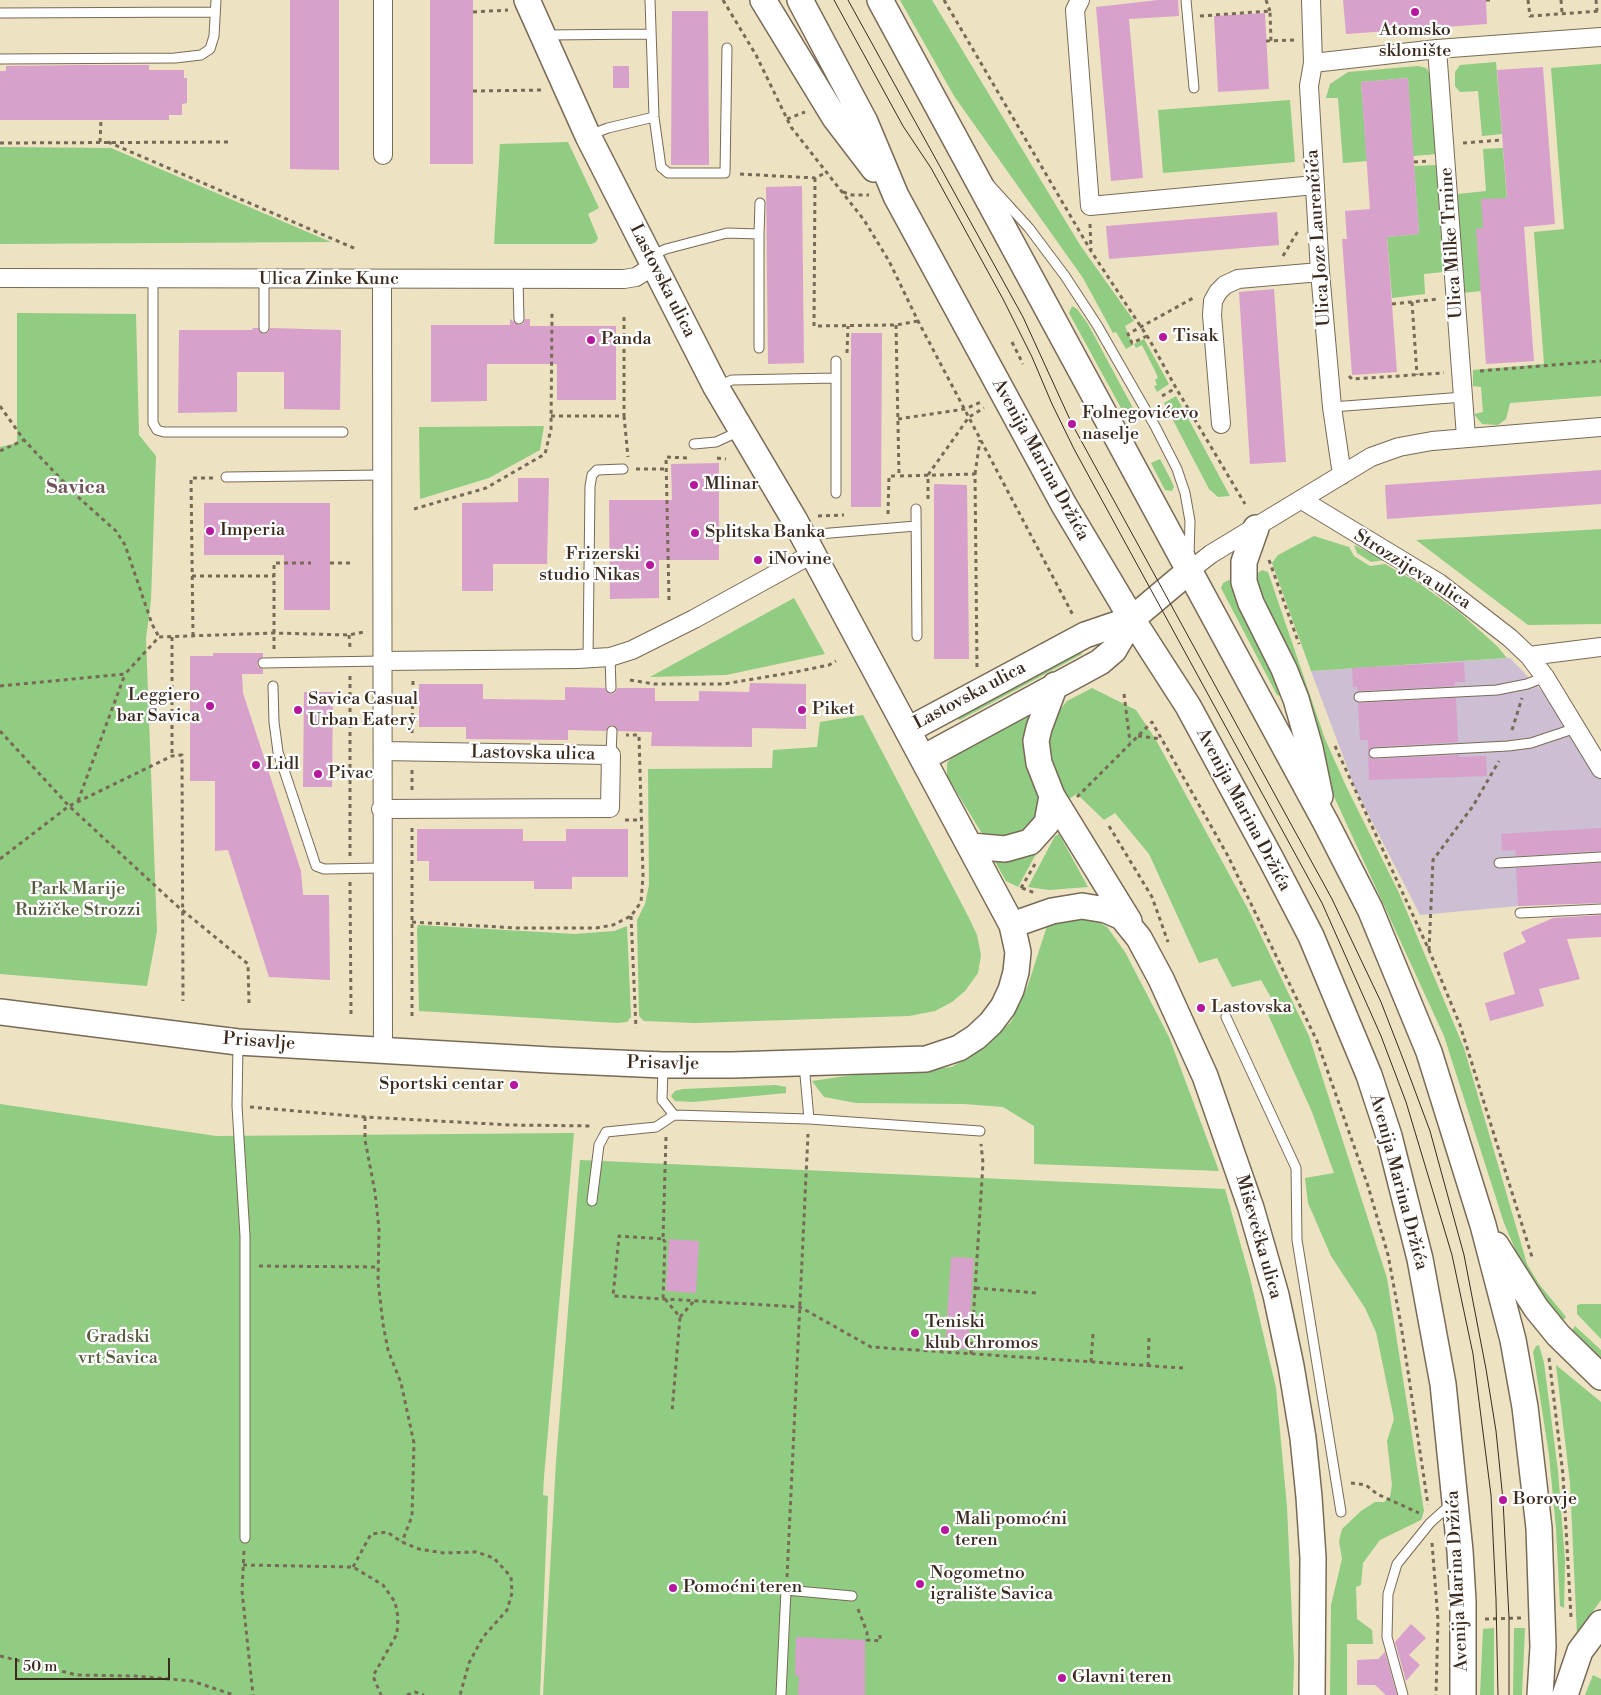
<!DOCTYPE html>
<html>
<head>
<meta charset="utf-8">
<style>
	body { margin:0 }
	#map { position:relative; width:1601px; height:1695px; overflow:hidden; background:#ede2c1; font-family:"Libre Bodoni",serif }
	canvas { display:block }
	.scale { position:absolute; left:15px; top:1658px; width:155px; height:22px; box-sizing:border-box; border:2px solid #3b2a1e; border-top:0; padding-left:6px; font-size:15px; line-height:18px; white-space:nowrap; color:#3b2a1e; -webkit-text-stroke:4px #fff; paint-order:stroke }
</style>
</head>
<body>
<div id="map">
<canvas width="1601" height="1695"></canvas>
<div class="scale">50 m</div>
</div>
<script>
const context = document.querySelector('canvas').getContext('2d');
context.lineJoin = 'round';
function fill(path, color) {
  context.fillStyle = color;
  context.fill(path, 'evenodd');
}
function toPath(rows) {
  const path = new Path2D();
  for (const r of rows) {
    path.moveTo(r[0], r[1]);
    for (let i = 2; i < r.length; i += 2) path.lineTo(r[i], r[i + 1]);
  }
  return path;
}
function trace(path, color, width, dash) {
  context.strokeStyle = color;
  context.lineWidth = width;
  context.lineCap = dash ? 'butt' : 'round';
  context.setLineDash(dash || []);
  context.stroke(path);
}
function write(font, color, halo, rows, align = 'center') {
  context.font = font + ' "Libre Bodoni",serif';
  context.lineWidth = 4.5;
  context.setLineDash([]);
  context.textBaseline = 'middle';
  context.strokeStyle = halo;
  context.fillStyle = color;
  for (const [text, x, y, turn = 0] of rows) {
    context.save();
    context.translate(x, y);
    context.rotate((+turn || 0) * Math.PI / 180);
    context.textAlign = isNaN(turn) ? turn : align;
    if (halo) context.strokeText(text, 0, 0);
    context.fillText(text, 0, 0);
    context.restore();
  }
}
fill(toPath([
	[1510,658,1554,704,1601,778,1601,902,1518,906,1420,915,1355,788,1311,671]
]), '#ccbed3');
fill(toPath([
	[900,0,932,0,1080,245,1134,321,1125,326,1133,345,1126,349,1116,332,1113,333,1083,278,954,96],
	[1496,62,1502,134,1482,136,1478,91,1460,92,1455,86,1455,72,1460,65],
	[1601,64,1601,396,1510,403,1506,419,1498,425,1482,424,1474,414,1483,412,1481,387,1473,386,1473,370,1544,364,1534,232,1564,229,1551,68],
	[1418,66,1426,68,1430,74,1437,154,1413,156,1408,78,1361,82,1367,161,1343,163,1338,98,1326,98,1330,84,1348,72],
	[1290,100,1295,162,1163,173,1158,110],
	[568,142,599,208,588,214,598,238,596,242,591,244,494,244,500,144],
	[0,147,111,148,331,242,0,244],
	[1503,148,1509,227,1481,291,1462,293,1454,201,1458,194,1486,191,1483,149],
	[1437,165,1443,272,1424,274,1425,294,1392,298,1387,237,1419,234,1414,166],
	[1072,306,1077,309,1088,324,1134,410,1128,411,1121,408,1069,313],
	[17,313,136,314,139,435,156,456,151,600,146,639,157,931,147,986,0,974,0,447,17,443],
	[1144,339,1169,384,1157,392,1154,386,1157,385,1155,380,1158,378,1156,373,1142,345,1136,348,1134,344],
	[1176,396,1230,496,1218,497,1209,489,1164,403],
	[544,426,540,450,489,478,420,499,419,427],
	[1160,459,1171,480,1174,487,1172,491,1165,490,1151,463],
	[1601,529,1601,624,1528,625,1416,540],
	[1314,536,1349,547,1354,556,1370,566,1385,564,1420,584,1459,612,1497,646,1507,658,1311,671,1272,563,1278,555],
	[1354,545,1385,560,1371,562,1357,553],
	[1262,570,1268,572,1325,739,1346,786,1399,893,1464,1048,1527,1264,1539,1284,1566,1317,1556,1327,1524,1270,1504,1223,1444,1036,1331,790,1261,595,1257,581,1258,573],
	[1231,579,1284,694,1281,696,1277,695,1221,588,1223,583],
	[794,598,825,654,726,675,650,677],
	[1080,649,1082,654,960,720,957,718,957,715],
	[1092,688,1136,710,1156,740,1248,909,1309,1036,1387,1278,1424,1511,1421,1520,1380,1540,1363,1563,1361,1585,1356,1587,1357,1619,1372,1630,1373,1644,1347,1644,1347,1695,1330,1695,1331,1605,1342,1559,1339,1541,1342,1529,1361,1511,1375,1502,1384,1502,1390,1497,1392,1485,1387,1441,1394,1419,1376,1332,1365,1308,1331,1256,1308,1203,1305,1178,1334,1173,1312,1112,1266,1010,1273,1001,1261,980,1232,987,1217,958,1199,963,1149,854,1115,813,1104,820,1077,794,1067,800,1058,787,1047,749,1049,733,1056,715,1067,701],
	[863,715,969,918,977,935,981,955,978,973,965,991,952,1002,935,1011,909,1016,695,1023,644,1021,639,1016,637,920,645,904,649,885,648,769,772,768,773,750,817,747,820,722],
	[1031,715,1041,793,1041,815,1026,834,989,838,981,832,947,776,947,763,952,757],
	[1059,834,1088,887,1049,890,1028,887,1055,836],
	[1043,841,1018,887,1006,881,994,860],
	[1076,916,1095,920,1107,927,1125,952,1169,1037,1219,1171,1034,1164,1034,1126,1003,1107,964,1104,856,1103,824,1097,812,1081,853,1075,919,1071,952,1067,983,1048,1011,1022,1028,985,1047,926],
	[418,925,575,934,614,931,627,926,631,1017,627,1022,618,1023,419,1011,417,929],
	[776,1085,786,1087,786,1093,693,1102,675,1101,671,1096,675,1091,683,1089],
	[0,1104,216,1136,574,1133,544,1477,543,1495,548,1496,540,1695,0,1695],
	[580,1160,1225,1189,1250,1278,1276,1388,1287,1507,1294,1662,1293,1695,543,1695,556,1462],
	[1581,1304,1601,1304,1601,1339,1577,1314,1577,1305],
	[1575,1326,1601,1350,1601,1372,1567,1338],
	[1539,1345,1544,1363,1558,1471,1565,1561,1564,1608,1560,1606,1556,1528,1549,1455,1533,1352,1536,1346],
	[1556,1365,1601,1402,1601,1600,1577,1634,1570,1483],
	[1494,1628,1494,1695,1480,1695,1483,1629],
	[1514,1628,1525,1628,1522,1695,1513,1695],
	[1593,1675,1601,1679,1601,1695,1585,1695]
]), '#90cc81');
fill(toPath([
	[290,0,339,0,339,170,290,169],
	[430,0,473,0,473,164,430,164],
	[1158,0,1178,0,1179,16,1129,19,1143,178,1111,181,1096,7],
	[1343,0,1486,0,1487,24,1346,34],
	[672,11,708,11,709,165,671,165],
	[1265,13,1269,89,1218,92,1214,16],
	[81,65,149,65,149,70,184,70,184,78,187,78,187,103,182,104,182,115,169,115,169,120,0,120,0,71,6,71,6,66],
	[613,66,629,66,629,88,613,88],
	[1543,67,1555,224,1524,227,1534,361,1486,364,1476,229,1483,228,1481,199,1507,198,1497,70],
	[1408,78,1419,234,1387,237,1397,372,1352,375,1342,239,1347,239,1345,211,1370,209,1361,82],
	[802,186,804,363,768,364,766,187],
	[1277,212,1279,245,1109,259,1106,226],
	[1274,289,1286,462,1250,464,1239,292],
	[510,319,519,325,523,324,525,319,530,319,530,326,616,326,616,400,557,400,557,364,487,364,487,401,431,402,431,325,510,325],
	[253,328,258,328,264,334,268,333,270,328,341,330,340,410,284,409,284,372,237,372,237,412,178,413,179,330,252,330],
	[851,333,882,333,881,507,851,507],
	[719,463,719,560,659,560,659,598,610,599,609,500,672,500,671,464],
	[1601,470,1601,504,1387,519,1385,485],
	[518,478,549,478,547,564,493,564,493,591,462,591,462,503,518,502],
	[934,484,967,485,969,659,934,659],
	[204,503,330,503,330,610,284,610,284,555,204,555],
	[213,653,263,653,263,657,257,663,258,667,263,669,263,674,242,674,243,693,301,871,303,895,329,895,330,980,269,977,228,850,215,851,215,781,190,781,190,656,213,656],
	[1464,662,1465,682,1455,682,1455,686,1358,691,1357,687,1353,687,1352,668],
	[750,683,806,684,806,729,752,728,752,747,651,746,652,732,618,731,613,725,609,726,606,731,568,730,568,740,466,739,466,727,419,727,419,684,483,684,483,699,565,700,565,687,605,688,611,694,615,693,617,688,655,688,655,701,699,701,699,691,749,692],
	[304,692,333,692,332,787,303,787],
	[1456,698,1458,742,1374,747,1368,751,1368,740,1360,740,1358,703],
	[1368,755,1374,759,1459,755,1459,757,1486,756,1487,776,1369,780],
	[1601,828,1601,851,1516,856,1515,850,1502,851,1501,834],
	[417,829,523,829,523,841,566,841,566,829,628,829,628,877,572,877,572,889,534,889,534,881,429,881,429,861,417,861],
	[1601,863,1601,903,1518,906,1516,868],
	[1601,915,1601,937,1567,939,1580,979,1539,989,1544,1006,1490,1021,1485,1003,1515,994,1503,953,1526,942,1521,932,1553,918],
	[669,1239,699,1241,696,1293,666,1291],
	[951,1257,974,1258,968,1349,945,1348],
	[1411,1624,1426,1638,1409,1655,1420,1665,1406,1681,1395,1642],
	[796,1637,865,1640,865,1695,798,1695,799,1676,795,1675],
	[1385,1652,1397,1695,1386,1695,1375,1685,1357,1685,1357,1660,1378,1659]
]), '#d8a1cb');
const lane = toPath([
	[650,0,654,117,661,167,668,173,725,173,727,48],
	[1186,0,1194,88],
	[0,13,215,12],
	[546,35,651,34],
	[0,59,175,58,201,55,210,49,214,36,216,0],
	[589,135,608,128,654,117],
	[989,184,1029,228,1065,276,1097,325,1155,426,1177,469,1185,493,1190,521,1189,556],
	[759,234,760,203],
	[650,256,666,249,727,233,759,234,759,348],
	[153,279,153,423,157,430,164,432,343,432],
	[264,280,264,328],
	[518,280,519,319],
	[836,378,836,361],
	[718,386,732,380,836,378,836,493],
	[1332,407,1464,397],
	[694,444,716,442,740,431],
	[226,477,382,475],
	[916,509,917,636],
	[806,535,916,526],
	[610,657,611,688],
	[588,658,590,486,592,475,597,470,623,469],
	[263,663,382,661],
	[273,686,274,722,278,752,316,866,324,869,381,868],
	[1359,697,1497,690,1527,684,1545,677],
	[1374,753,1508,746,1531,743,1576,728],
	[611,755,612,731],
	[1499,863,1601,857],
	[1520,913,1601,909],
	[1226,1017,1296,1168,1297,1240,1341,1512],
	[238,1044,237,1106,245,1236,245,1538],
	[804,1064,809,1119],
	[663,1067,662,1100,674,1115,809,1119,980,1131],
	[592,1201,599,1145,606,1132,656,1127,674,1115],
	[781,1695,786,1590,852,1596],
	[1403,1695,1387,1637,1388,1594,1397,1564,1430,1523,1451,1504]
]);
const street = toPath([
	[383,0,383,155],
	[1080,0,1075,10,1090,206,1315,185],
	[1311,0,1313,63,1309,86,1320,272,1332,407,1342,475],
	[1437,49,1466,437],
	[1313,63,1437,49,1601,37],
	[0,278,624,279,636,277,655,265],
	[382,281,383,1051],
	[1221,424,1212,315,1213,301,1218,292,1225,285,1238,279,1320,272],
	[1302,500,1439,583,1510,638,1529,656,1545,677,1601,769],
	[1189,571,1211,554,1371,457,1399,447,1432,441,1601,427],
	[1529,656,1601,647],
	[382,661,577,659,610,657,632,650,694,619,812,554],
	[381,809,610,808,611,755,383,751]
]);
const secondary = toPath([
	[763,0,835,118,874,169],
	[800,0,865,122,896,196,1064,505,1132,619,1188,706,1271,859,1311,936,1369,1075,1389,1136,1420,1259,1443,1384,1460,1551,1463,1601,1463,1695],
	[880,0,1326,823,1370,909,1429,1052,1483,1225,1513,1340,1525,1407,1539,1528,1543,1647,1540,1695],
	[1256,528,1244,562,1244,582,1251,603,1284,669,1296,699,1310,748,1320,796],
	[1055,685,1039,728,1036,741,1039,763,1052,796,1129,921],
	[908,730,1085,635,1132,619],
	[923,758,1100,662,1114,650,1132,619,1189,571],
	[971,846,1005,849,1030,842,1047,823,1052,796],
	[1012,925,1052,911,1082,906,1106,910,1122,917,1139,938,1161,979,1205,1076,1251,1208,1276,1295,1291,1366,1303,1438,1309,1497,1313,1558,1312,1695],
	[0,1012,238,1042,550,1060,663,1065,732,1065,926,1059,959,1048,976,1037,991,1023,1003,1007,1011,990,1016,972,1018,952,1012,925,794,519,716,387,588,136,527,0],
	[1496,1245,1536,1308,1558,1335,1601,1377],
	[1565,1695,1580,1651,1601,1623]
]);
trace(lane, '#796a57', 11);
trace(street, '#796a57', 20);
trace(secondary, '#796a57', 28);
trace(toPath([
	[723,0,756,55,791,127,864,220,889,261,918,321,1074,617],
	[944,0,1091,251,1149,339,1176,388,1245,504],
	[1266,0,1270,11],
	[1486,0,1491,0],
	[1528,0,1530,16,1601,11],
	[1561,0,1562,13],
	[1596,0,1597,11],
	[473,12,508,10],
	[1200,16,1270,11,1271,41],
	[1266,41,1295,40],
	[473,91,544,90],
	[787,119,805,112],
	[100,142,101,120],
	[108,142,356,249],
	[0,143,230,142],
	[1463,143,1502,140],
	[1414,162,1428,161],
	[740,174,815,178,827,172],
	[815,178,814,326,896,325,918,321],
	[843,192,852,195,869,195],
	[1090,224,1091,250],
	[1283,256,1298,231],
	[1412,302,1417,375],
	[1392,304,1439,299],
	[896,325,899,476,975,474,977,667],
	[1147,336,1132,343,1128,334,1195,297],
	[1012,342,1023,364],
	[847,353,848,326],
	[1480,371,1601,361],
	[1349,376,1352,379,1444,373],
	[1162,396,1176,388],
	[0,406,24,440,78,497,116,531,125,545,152,624,159,637],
	[551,416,624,416,624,314],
	[624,416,628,457],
	[898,419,965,409,981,402],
	[0,451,24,440],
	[717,458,726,459],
	[636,469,666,469],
	[975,474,980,440],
	[928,499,928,475,969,417,984,408],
	[414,509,486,488,545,454,551,429,552,313],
	[888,514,889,476,899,476],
	[818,516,844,515],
	[1269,560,1299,644],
	[330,563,350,563],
	[192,576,274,576],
	[669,600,666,457,688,458],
	[349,635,350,647],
	[193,636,191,478,213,478],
	[172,637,172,756],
	[274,649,274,563,311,563],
	[630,680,654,684,724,684,795,672,829,665,836,661],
	[0,686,125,674,159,637,274,633,349,635,364,632],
	[1124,694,1130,742],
	[1512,730,1522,698],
	[0,731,69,806,176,905,248,964,249,1003],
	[412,733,413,680],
	[1138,736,1162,739],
	[1335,746,1429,950,1460,1025,1532,1257],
	[412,770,412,791],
	[1077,797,1152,722,1228,856,1317,1041,1368,1186,1388,1255,1401,1325,1428,1505],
	[78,801,125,674],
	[625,820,640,820],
	[1109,826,1152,897,1168,942],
	[412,828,412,1020],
	[350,856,350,674],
	[0,859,69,806,172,756,182,755,183,1001],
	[350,882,351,1014],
	[1021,888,1035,864],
	[1022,888,1035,893],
	[631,916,636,1028],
	[412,922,517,928,596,928,613,925,631,916,641,902,643,876,639,735,626,735],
	[1429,950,1433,860,1473,806,1499,761],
	[250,1107,365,1117,511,1125,593,1126],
	[365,1117,365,1140,375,1192,379,1229,378,1281,383,1324,388,1350,401,1383,414,1443,412,1516,402,1542],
	[666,1137,663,1239,619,1236,613,1296,800,1307,871,1347,1183,1368],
	[663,1239,665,1242,663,1299],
	[259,1266,379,1267],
	[976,1288,1037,1293],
	[665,1299,680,1317,672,1412],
	[680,1317,694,1301],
	[971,1354,983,1163,981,1144],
	[1549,1358,1563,1475,1571,1617],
	[1091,1362,1093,1334],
	[1148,1366,1149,1338],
	[1351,1483,1366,1485,1377,1494,1419,1513],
	[1432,1543,1438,1620,1436,1695],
	[244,1551,242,1591,253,1695],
	[243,1565,353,1567,383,1585,395,1602,398,1617,397,1634,373,1676,381,1695],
	[353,1567,371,1534,387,1532,402,1542,419,1549,444,1553,476,1552,494,1558,511,1577,512,1593,507,1610,483,1637,469,1663,460,1695],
	[787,1577,808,1134],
	[858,1609,867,1632,867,1640,880,1641,880,1635],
	[1485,1619,1521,1618],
	[0,1656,77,1675,135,1676,192,1681,234,1695],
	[407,1695,415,1692,424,1695]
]), '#796a57', 3, [4, 4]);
trace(lane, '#fff', 9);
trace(street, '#fff', 18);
trace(secondary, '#fff', 25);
trace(toPath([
	[834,0,903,126,931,168,1003,299,1032,357,1052,404,1074,449,1322,903,1381,1036,1406,1102,1452,1255,1473,1354,1491,1495,1496,1599,1498,1695],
	[848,0,1023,317,1072,424,1332,899,1381,1002,1405,1064,1430,1131,1464,1255,1486,1369,1496,1431,1503,1500,1509,1618,1509,1695]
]), '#3b2a1e', 1);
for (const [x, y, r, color] of [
	[1415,12,5,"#b5179e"],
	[1163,337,5,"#b5179e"],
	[591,340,5,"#b5179e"],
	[1072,424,5,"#b5179e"],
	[694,485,5,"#b5179e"],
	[210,531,5,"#b5179e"],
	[695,533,5,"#b5179e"],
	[758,560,5,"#b5179e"],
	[650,565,5,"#b5179e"],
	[210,706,5,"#b5179e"],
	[298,710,5,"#b5179e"],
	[802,710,5,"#b5179e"],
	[256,765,5,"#b5179e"],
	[318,774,5,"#b5179e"],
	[1201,1008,5,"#b5179e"],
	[514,1085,5,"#b5179e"],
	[915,1333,5,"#b5179e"],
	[1503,1500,5,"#b5179e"],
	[945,1530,5,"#b5179e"],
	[920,1584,5,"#b5179e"],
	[673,1588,5,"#b5179e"],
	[1062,1678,5,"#b5179e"]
]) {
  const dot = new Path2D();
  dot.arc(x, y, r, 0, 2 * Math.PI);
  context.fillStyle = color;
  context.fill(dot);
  trace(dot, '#fff', 2);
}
write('18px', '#3b2a1e', '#fff', [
	["Atomsko",1415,31,"center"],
	["sklonište",1415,52,"center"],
	["Tisak",1173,337],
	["Panda",601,340],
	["Folnegovićevo",1082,414],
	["naselje",1082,435],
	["Mlinar",704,485],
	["Imperia",220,531],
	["Splitska Banka",705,533],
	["Frizerski",640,555,"right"],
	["studio Nikas",640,576,"right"],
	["iNovine",768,560],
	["Leggiero",200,696,"right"],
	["bar Savica",200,717,"right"],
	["Savica Casual",308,700],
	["Urban Eatery",308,721],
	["Piket",812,710],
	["Lidl",266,765],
	["Pivac",328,774],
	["Lastovska",1211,1008],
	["Sportski centar",504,1085,"right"],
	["Teniski",925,1323],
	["klub Chromos",925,1344],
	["Borovje",1513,1500],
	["Mali pomoćni",955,1520],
	["teren",955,1541],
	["Nogometno",930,1574],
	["igralište Savica",930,1595],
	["Pomoćni teren",683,1588],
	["Glavni teren",1072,1678]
], 'left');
write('18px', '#3b2a1e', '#fff', [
	["Ulica Joze Laurenčića",1319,238,-94],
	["Ulica Milke Trnine",1452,243,-94],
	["Ulica Zinke Kunc",329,280],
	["Lastovska ulica",662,281,63],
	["Avenija Marina Držića",1040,460,61],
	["Strozzijeva ulica",1412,570,32],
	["Lastovska ulica",970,696,-28],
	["Lastovska ulica",533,754,1],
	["Avenija Marina Držića",1243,810,62],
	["Prisavlje",259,1042,4],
	["Prisavlje",663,1064,1],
	["Avenija Marina Držića",1398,1182,75],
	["Miševečka ulica",1258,1237,74],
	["Avenija Marina Držića",1458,1581,-93]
]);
write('18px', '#545b3c', '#fff', [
	["Park Marije",78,890],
	["Ružičke Strozzi",78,911],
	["Gradski",118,1338],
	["vrt Savica",118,1359]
]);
write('bold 20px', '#72545b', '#fff', [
	["Savica",76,488]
]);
</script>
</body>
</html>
